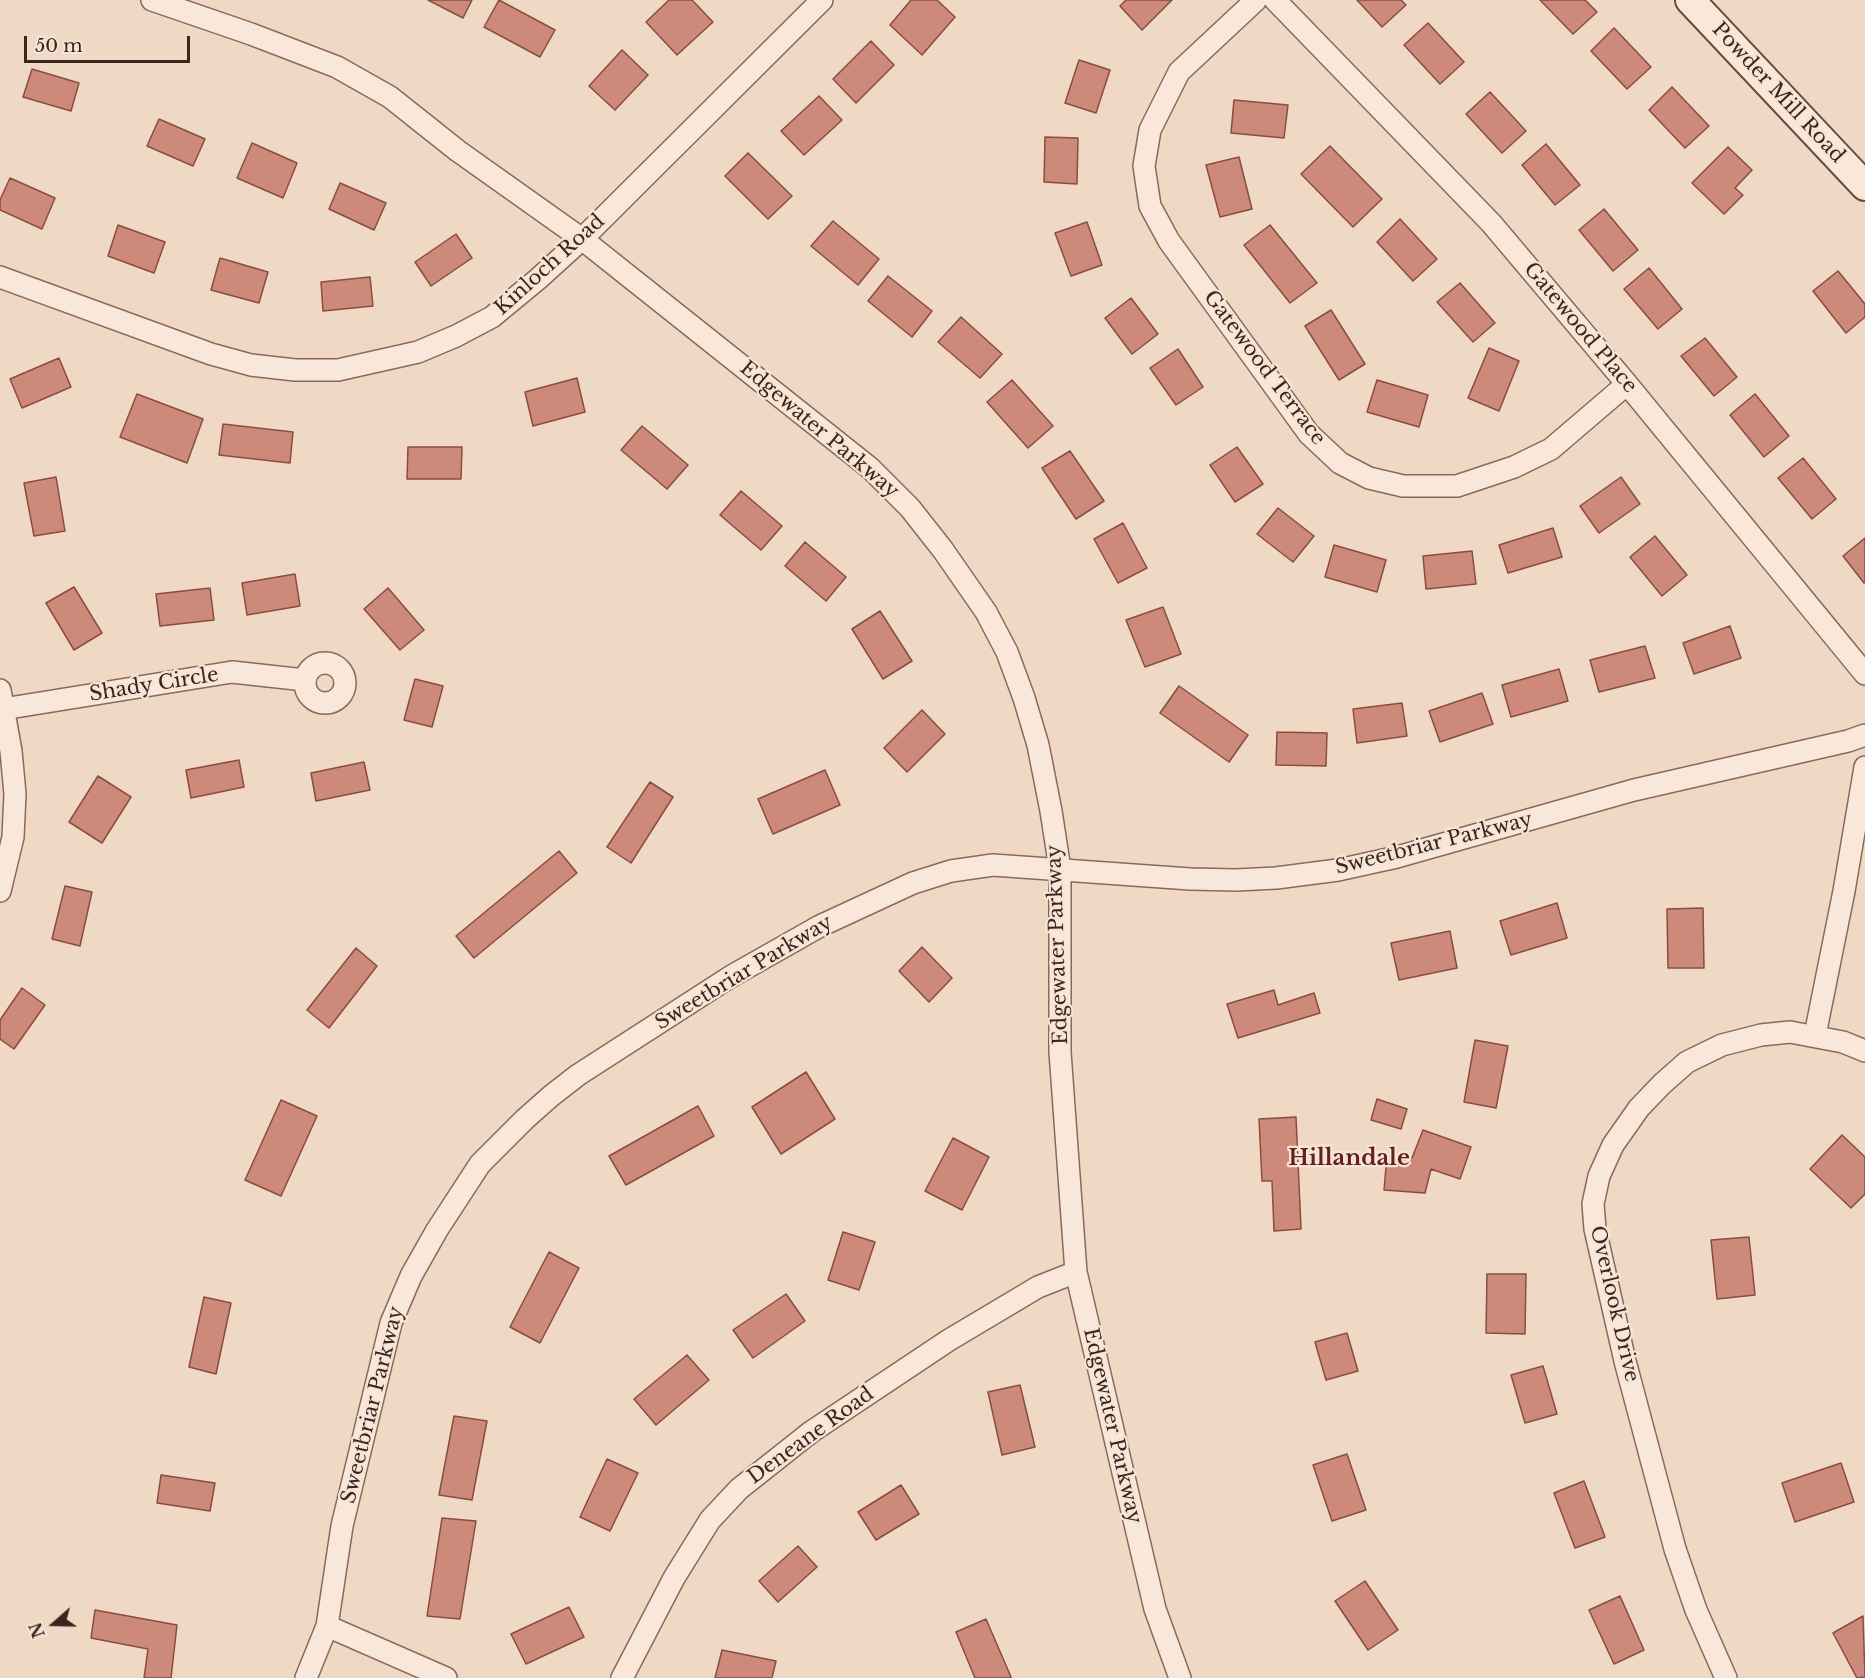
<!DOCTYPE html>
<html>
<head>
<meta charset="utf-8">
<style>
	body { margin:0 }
	#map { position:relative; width:1865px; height:1678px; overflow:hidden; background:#efd9c5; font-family:"Libre Baskerville",serif }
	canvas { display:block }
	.north { position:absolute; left:24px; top:1594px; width:60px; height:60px; -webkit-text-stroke:4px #f6e5d5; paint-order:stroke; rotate:250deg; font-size:16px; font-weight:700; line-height:24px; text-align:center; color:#3a261f }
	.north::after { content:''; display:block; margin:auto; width:21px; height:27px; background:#3a261f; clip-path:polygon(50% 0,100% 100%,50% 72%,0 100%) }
	.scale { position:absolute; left:24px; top:36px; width:166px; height:27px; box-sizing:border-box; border:3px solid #3a261f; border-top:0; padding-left:8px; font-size:18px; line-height:21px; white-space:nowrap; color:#3a261f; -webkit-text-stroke:4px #f6e5d5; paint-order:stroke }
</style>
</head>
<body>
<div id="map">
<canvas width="1865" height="1678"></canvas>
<div class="north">N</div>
<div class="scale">50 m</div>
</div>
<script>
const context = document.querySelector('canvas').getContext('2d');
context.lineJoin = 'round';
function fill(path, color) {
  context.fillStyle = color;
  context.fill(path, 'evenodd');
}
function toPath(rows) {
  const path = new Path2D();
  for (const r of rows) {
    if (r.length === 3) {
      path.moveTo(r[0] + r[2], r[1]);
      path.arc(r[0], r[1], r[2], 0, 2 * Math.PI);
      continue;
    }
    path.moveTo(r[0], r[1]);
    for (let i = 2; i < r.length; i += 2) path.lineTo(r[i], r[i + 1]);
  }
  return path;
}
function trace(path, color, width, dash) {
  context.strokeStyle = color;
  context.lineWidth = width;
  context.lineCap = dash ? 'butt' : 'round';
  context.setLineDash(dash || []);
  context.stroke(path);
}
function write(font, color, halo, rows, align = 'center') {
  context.font = font + ' "Libre Baskerville",serif';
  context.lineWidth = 4.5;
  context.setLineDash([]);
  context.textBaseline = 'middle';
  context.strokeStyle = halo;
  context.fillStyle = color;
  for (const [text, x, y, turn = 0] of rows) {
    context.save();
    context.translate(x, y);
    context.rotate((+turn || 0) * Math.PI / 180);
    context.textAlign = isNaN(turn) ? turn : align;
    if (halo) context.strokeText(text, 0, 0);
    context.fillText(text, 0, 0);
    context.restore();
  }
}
const building = toPath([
	[428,0,472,0,463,18,428,0],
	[499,0,555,30,540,57,484,27,499,0],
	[669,0,692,0,713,22,677,55,646,22,669,0],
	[911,0,937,0,955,17,922,55,890,25,911,0],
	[1126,0,1172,0,1142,30,1120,6,1126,0],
	[1357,0,1401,0,1406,5,1382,27,1357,0],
	[1540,0,1585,0,1597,12,1573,34,1540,0],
	[1428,23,1464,62,1440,84,1404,45,1428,23],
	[1614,28,1651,67,1627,89,1591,51,1614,28],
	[871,41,894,65,856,103,833,79,871,41],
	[622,50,648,75,615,110,589,86,622,50],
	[1079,60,1110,70,1096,113,1065,103,1079,60],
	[32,69,79,83,71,111,23,97,32,69],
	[1672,87,1709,126,1685,148,1649,110,1672,87],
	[1490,92,1526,131,1502,153,1466,114,1490,92],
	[819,96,842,120,804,155,781,131,819,96],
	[1234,100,1288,105,1284,138,1231,133,1234,100],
	[159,119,205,139,193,166,147,146,159,119],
	[1045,137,1078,138,1077,184,1044,182,1045,137],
	[252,143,297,163,283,198,237,178,252,143],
	[1546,144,1580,185,1555,205,1522,165,1546,144],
	[1330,146,1382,199,1353,227,1301,174,1330,146],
	[1728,147,1752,170,1735,188,1743,195,1724,214,1692,183,1728,147],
	[748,153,792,196,768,219,725,176,748,153],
	[1239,157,1252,209,1220,217,1206,165,1239,157],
	[10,178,55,198,42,229,0,210,0,200,10,178],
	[340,183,386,203,374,230,329,209,340,183],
	[1604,209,1638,250,1613,271,1579,230,1604,209],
	[1400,219,1437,259,1413,281,1377,242,1400,219],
	[833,221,879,259,858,285,811,246,833,221],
	[1087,222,1102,265,1071,276,1055,233,1087,222],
	[118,225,165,242,154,273,108,256,118,225],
	[1270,225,1317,283,1290,303,1244,245,1270,225],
	[456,234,472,258,431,286,415,262,456,234],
	[220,258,268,272,259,303,211,290,220,258],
	[1649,268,1682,309,1658,329,1624,289,1649,268],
	[1838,271,1865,304,1865,317,1846,333,1813,291,1838,271],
	[888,276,932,311,912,337,868,301,888,276],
	[370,277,373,306,323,311,321,282,370,277],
	[1460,283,1495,323,1473,342,1437,302,1460,283],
	[1131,298,1158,334,1132,354,1105,318,1131,298],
	[1331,310,1365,364,1339,380,1305,326,1331,310],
	[961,317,1002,354,980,378,938,342,961,317],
	[1705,338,1737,377,1714,396,1681,356,1705,338],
	[1489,348,1519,361,1499,411,1468,398,1489,348],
	[1178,349,1203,387,1176,405,1150,368,1178,349],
	[59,358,71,387,22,408,10,379,59,358],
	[577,378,585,412,533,426,525,392,577,378],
	[1012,380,1053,426,1028,448,987,402,1012,380],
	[1377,380,1428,395,1419,427,1367,412,1377,380],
	[137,394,203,419,187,463,120,437,137,394],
	[1755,394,1789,436,1764,457,1730,415,1755,394],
	[223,424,293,432,290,463,219,455,223,424],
	[642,426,688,465,667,489,621,450,642,426],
	[408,447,462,447,461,479,407,479,408,447],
	[1237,447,1263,484,1235,502,1210,465,1237,447],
	[1070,451,1104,501,1076,519,1042,468,1070,451],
	[1803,458,1836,499,1812,519,1778,478,1803,458],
	[56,477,65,531,34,536,24,483,56,477],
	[1621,477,1640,504,1599,533,1580,506,1621,477],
	[741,491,782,526,761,550,720,515,741,491],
	[1278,508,1314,536,1293,562,1257,534,1278,508],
	[1123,523,1147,568,1118,583,1094,539,1123,523],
	[1553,528,1562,557,1508,573,1499,545,1553,528],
	[1655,536,1687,575,1662,596,1630,557,1655,536],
	[1865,538,1865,582,1864,583,1843,556,1865,538],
	[805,542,846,577,826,601,785,566,805,542],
	[1334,545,1386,560,1377,592,1325,577,1334,545],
	[1472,551,1476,584,1426,589,1423,556,1472,551],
	[295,574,300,606,247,615,242,583,295,574],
	[74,587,102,633,74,650,46,603,74,587],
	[210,588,214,620,160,626,156,594,210,588],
	[388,588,424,630,400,650,364,609,388,588],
	[1163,607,1181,654,1145,667,1126,620,1163,607],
	[880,611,912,661,883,679,852,629,880,611],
	[1730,626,1741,658,1694,674,1683,643,1730,626],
	[1645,646,1655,678,1599,692,1590,660,1645,646],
	[1559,669,1568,701,1511,717,1502,685,1559,669],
	[415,679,443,686,432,727,404,720,415,679],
	[1179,686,1248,735,1229,762,1160,713,1179,686],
	[1482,693,1493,724,1440,742,1429,711,1482,693],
	[1402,703,1407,736,1357,743,1353,709,1402,703],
	[922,710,945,734,907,772,884,748,922,710],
	[1277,732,1327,733,1326,766,1276,765,1277,732],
	[239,760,244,787,191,798,186,770,239,760],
	[364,762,370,790,316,801,311,773,364,762],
	[825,770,840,805,773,834,758,799,825,770],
	[98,776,131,797,102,843,69,822,98,776],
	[650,782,673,797,631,863,607,847,650,782],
	[559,851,577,873,474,958,456,936,559,851],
	[65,886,92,892,80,946,52,939,65,886],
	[1557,903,1567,938,1511,955,1500,921,1557,903],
	[1703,908,1704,968,1668,968,1667,909,1703,908],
	[1450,931,1457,968,1399,980,1391,943,1450,931],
	[922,947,952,978,929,1002,899,971,922,947],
	[356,948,377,966,329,1028,307,1010,356,948],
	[22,988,45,1005,14,1049,0,1039,0,1020,22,988],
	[1274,990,1278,1005,1314,993,1320,1013,1238,1038,1227,1004,1274,990],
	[1475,1040,1508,1046,1496,1108,1464,1102,1475,1040],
	[806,1072,835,1119,781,1154,752,1107,806,1072],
	[1377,1099,1407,1109,1401,1129,1371,1120,1377,1099],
	[281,1100,317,1116,281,1196,245,1180,281,1100],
	[698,1106,714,1136,626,1185,609,1156,698,1106],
	[1296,1117,1301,1229,1274,1231,1272,1181,1262,1181,1259,1119,1296,1117],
	[1423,1130,1471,1147,1460,1179,1431,1169,1425,1193,1384,1190,1387,1156,1412,1158,1423,1130],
	[1842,1135,1865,1157,1865,1194,1851,1208,1810,1169,1842,1135],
	[953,1138,989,1157,962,1210,925,1191,953,1138],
	[843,1232,875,1242,859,1290,828,1280,843,1232],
	[1749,1237,1755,1295,1717,1299,1711,1240,1749,1237],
	[549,1252,579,1268,540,1343,510,1327,549,1252],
	[1487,1274,1526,1274,1525,1334,1486,1333,1487,1274],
	[786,1294,805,1321,753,1358,733,1330,786,1294],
	[204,1297,231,1303,216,1374,189,1367,204,1297],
	[1347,1333,1358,1371,1326,1380,1315,1342,1347,1333],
	[687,1355,709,1380,656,1425,634,1399,687,1355],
	[1543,1366,1557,1414,1525,1423,1511,1375,1543,1366],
	[1020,1385,1035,1447,1002,1455,988,1392,1020,1385],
	[454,1416,487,1421,472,1500,439,1495,454,1416],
	[1347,1454,1366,1510,1332,1521,1313,1465,1347,1454],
	[607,1459,638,1473,610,1531,580,1517,607,1459],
	[1841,1463,1854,1502,1795,1522,1782,1483,1841,1463],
	[161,1475,215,1483,210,1511,157,1503,161,1475],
	[1584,1481,1605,1537,1575,1548,1554,1493,1584,1481],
	[901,1485,919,1514,876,1540,858,1512,901,1485],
	[442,1518,476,1521,460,1619,427,1616,442,1518],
	[798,1546,817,1567,778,1602,759,1581,798,1546],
	[1365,1581,1398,1630,1368,1650,1335,1601,1365,1581],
	[1620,1596,1644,1650,1614,1664,1589,1610,1620,1596],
	[569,1607,584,1637,526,1664,511,1634,569,1607],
	[95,1610,177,1625,171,1678,144,1678,148,1649,91,1638,95,1610],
	[1863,1616,1865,1677,1857,1678,1833,1633,1863,1616],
	[986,1619,1011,1677,1010,1678,975,1678,956,1632,986,1619],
	[722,1650,776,1661,772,1678,715,1678,722,1650]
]);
fill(building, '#cd8a7b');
trace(building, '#8a4c40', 1.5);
const minor = toPath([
	[152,0,251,34,337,67,390,97,458,151,582,239,870,468,910,508,943,550,986,612,1007,652,1024,698,1038,745,1051,811,1060,869,1060,1052,1076,1272,1155,1609,1180,1678],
	[1256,0,1179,72,1150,130,1144,166,1150,206,1169,241,1309,434,1340,463,1369,478,1403,486,1457,486,1514,467,1551,449,1627,384],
	[1275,0,1491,223,1627,384,1865,674],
	[0,277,211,354,251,365,295,370,338,370,418,352,456,336,492,317,538,279,582,239,822,0],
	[325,683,20],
	[0,690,11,751,15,794,13,837,0,891],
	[3,709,232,672,305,680],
	[1815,1035,1844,891,1865,767],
	[327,1626,446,1678],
	[306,1678,327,1626,342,1526,391,1323,411,1276,437,1230,480,1164,525,1119,551,1096,578,1075,730,977,820,926,913,883,951,871,993,865,1190,879,1236,880,1276,878,1338,870,1397,857,1634,790,1848,741,1865,735],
	[622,1678,674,1578,710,1520,739,1489,811,1432,949,1340,1038,1287,1076,1272],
	[1726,1678,1696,1610,1675,1549,1625,1361,1595,1229,1593,1204,1599,1176,1613,1145,1639,1108,1662,1084,1687,1062,1722,1045,1761,1035,1790,1032,1843,1042,1865,1051]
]);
const secondary = toPath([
	[1690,0,1865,186]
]);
trace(minor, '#8a695b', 24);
trace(secondary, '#6c4a3e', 32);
trace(minor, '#f9e8d9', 21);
trace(secondary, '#f9e8d9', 28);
write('20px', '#3a261f', '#f6e5d5', [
	["Powder Mill Road",1778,93,47],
	["Kinloch Road",550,265,-42],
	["Gatewood Place",1580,328,50],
	["Gatewood Terrace",1264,368,53],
	["Edgewater Parkway",819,430,40],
	["Shady Circle",154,685,-9],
	["Sweetbriar Parkway",1434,844,-14],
	["Edgewater Parkway",1058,945,-92],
	["Sweetbriar Parkway",744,973,-31],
	["Overlook Drive",1614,1304,77],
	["Sweetbriar Parkway",373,1405,-76],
	["Edgewater Parkway",1112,1426,77],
	["Deneane Road",811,1436,-36]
]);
write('bold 22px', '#671e1f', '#f6e5d5', [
	["Hillandale",1349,1159]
]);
</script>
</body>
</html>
